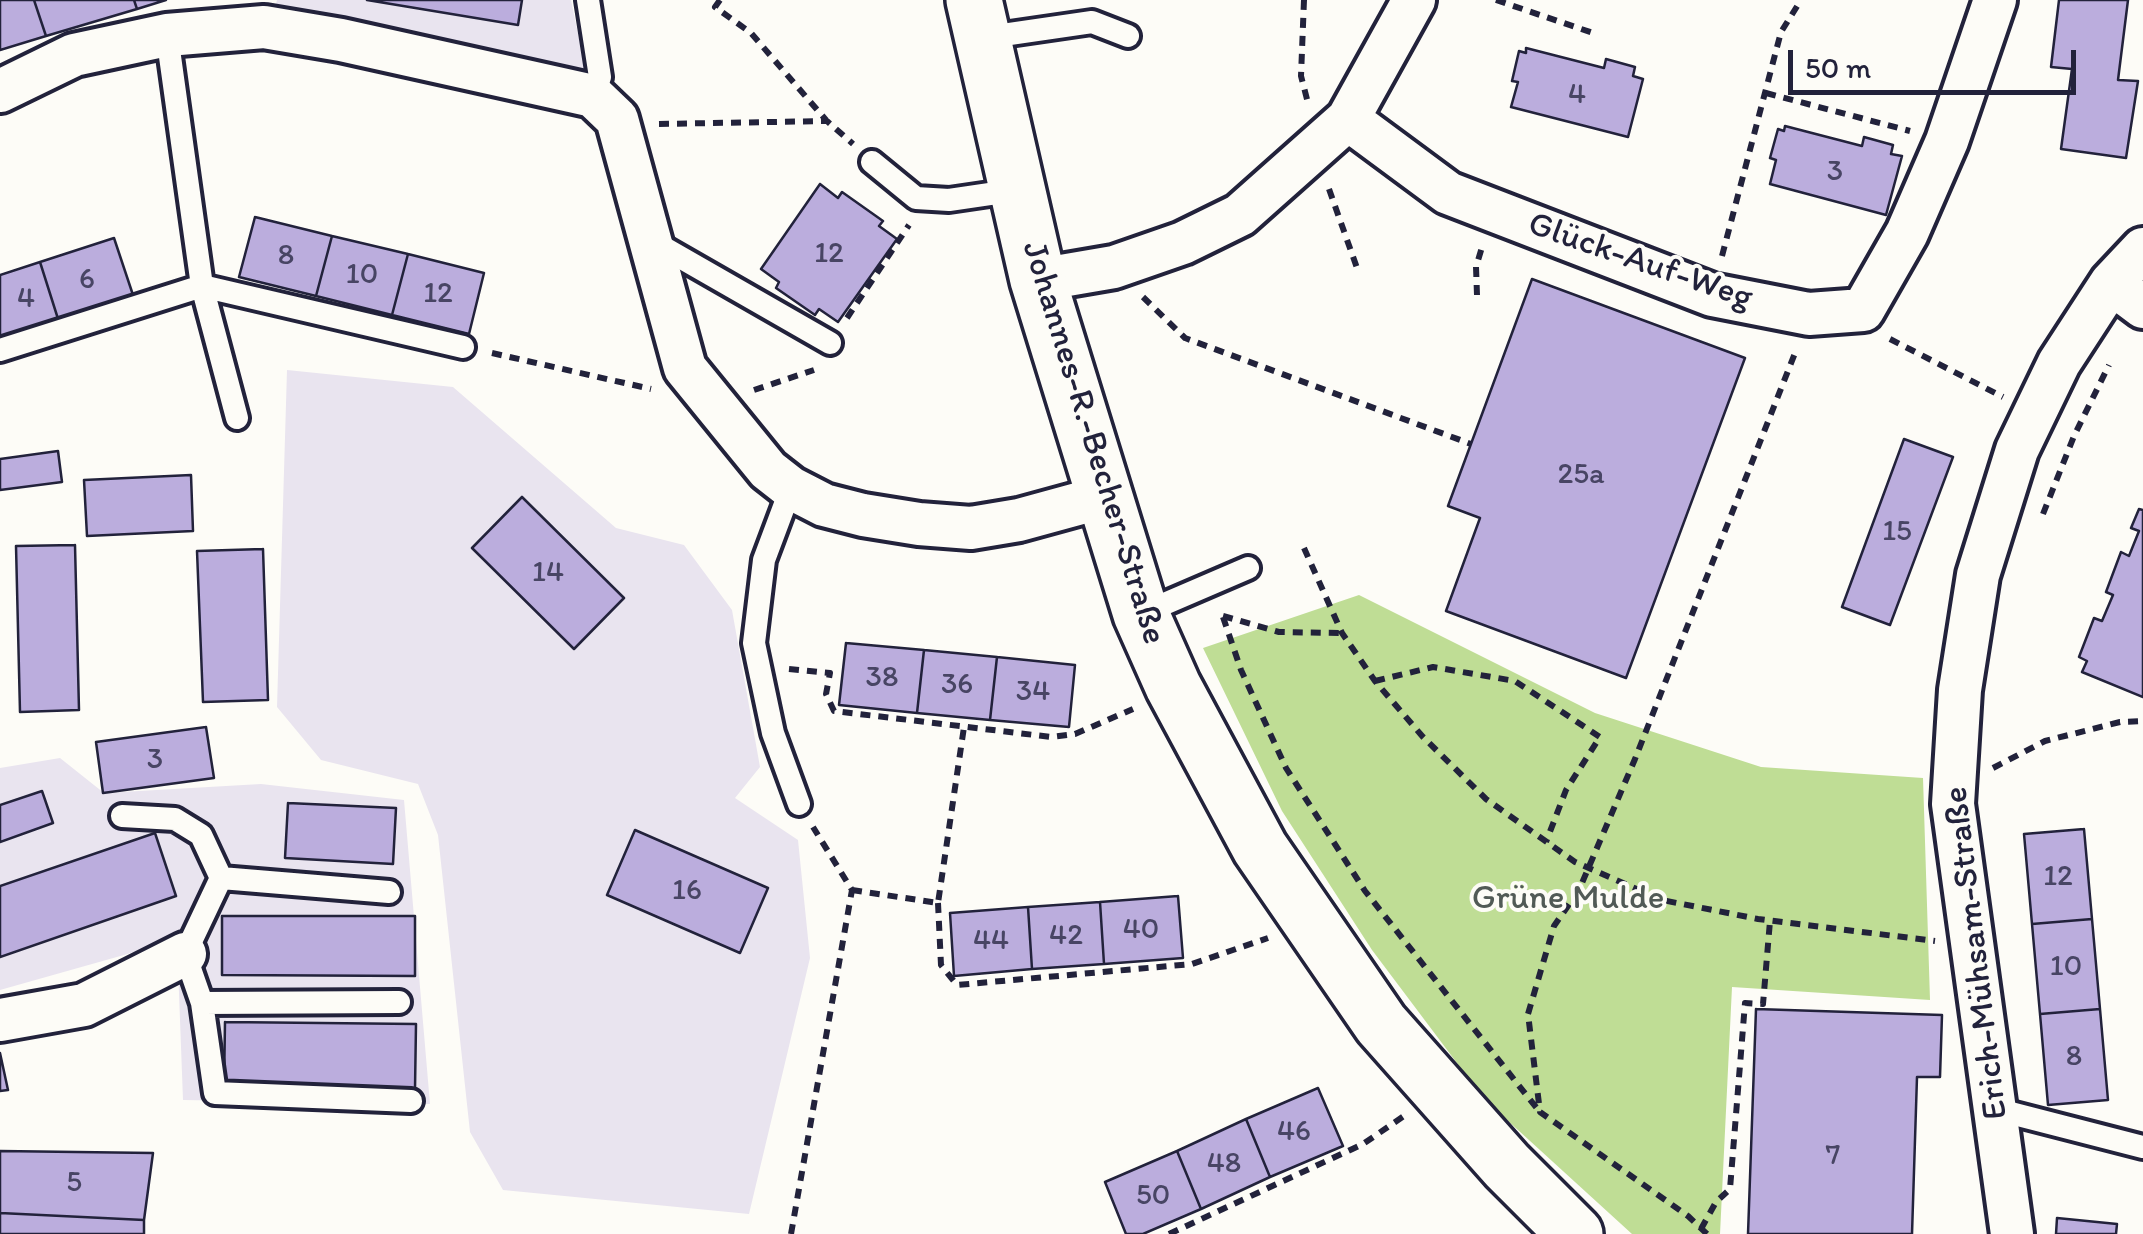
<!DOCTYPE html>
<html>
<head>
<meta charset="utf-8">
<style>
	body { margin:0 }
	#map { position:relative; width:2143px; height:1234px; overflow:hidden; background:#fdfcf7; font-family:Itim,sans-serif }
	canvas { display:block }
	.scale { position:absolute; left:1788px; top:50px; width:288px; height:45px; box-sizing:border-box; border:5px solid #22223b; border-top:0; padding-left:12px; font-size:30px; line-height:35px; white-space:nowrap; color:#22223b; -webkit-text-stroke:8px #fdfcf7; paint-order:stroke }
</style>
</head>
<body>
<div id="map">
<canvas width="2143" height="1234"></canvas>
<div class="scale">50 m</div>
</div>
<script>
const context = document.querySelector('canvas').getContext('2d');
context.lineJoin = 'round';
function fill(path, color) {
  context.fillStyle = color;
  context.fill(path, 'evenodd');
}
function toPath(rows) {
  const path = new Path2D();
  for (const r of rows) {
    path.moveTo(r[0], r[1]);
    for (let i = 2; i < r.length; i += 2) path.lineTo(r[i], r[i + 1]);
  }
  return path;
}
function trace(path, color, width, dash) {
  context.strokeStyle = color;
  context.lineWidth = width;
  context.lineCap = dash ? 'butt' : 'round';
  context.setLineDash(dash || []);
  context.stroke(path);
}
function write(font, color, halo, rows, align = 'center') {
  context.font = font + ' Itim,sans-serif';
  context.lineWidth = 8;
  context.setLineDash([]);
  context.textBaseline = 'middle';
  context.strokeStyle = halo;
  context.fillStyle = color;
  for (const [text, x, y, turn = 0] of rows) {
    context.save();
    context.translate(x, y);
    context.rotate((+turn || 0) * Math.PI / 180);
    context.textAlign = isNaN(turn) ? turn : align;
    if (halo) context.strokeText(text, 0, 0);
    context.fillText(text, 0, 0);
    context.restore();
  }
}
fill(toPath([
	[277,0,571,0,586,72,275,8],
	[287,370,453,387,616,528,684,545,732,610,760,767,735,798,798,840,810,958,749,1214,503,1190,470,1132,438,835,418,784,321,760,277,707],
	[60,758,104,793,261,784,404,800,430,1104,183,1100,177,940,0,990,0,768]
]), '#e9e4ef');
fill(toPath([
	[1359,595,1595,713,1761,767,1923,778,1930,1000,1732,987,1720,1234,1632,1234,1484,1099,1372,950,1282,811,1203,648]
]), '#bfdd95');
const building = toPath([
	[0,0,34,0,46,36,0,50,0,0],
	[34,0,134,0,137,9,46,36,34,0],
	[134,0,166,0,137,9,134,0],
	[367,0,522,0,518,25,367,0],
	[2059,0,2128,0,2118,80,2138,81,2126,158,2061,149,2072,69,2051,67,2059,0],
	[1526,48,1604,68,1606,59,1635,67,1633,76,1643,79,1628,137,1511,107,1518,82,1512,81,1519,51,1526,53,1526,48],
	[1785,126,1862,146,1864,137,1893,145,1891,154,1902,156,1886,215,1770,184,1776,160,1770,158,1778,129,1784,131,1785,126],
	[820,184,838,198,842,192,883,221,879,226,897,239,838,322,819,309,815,315,776,288,779,282,761,269,820,184],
	[255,217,332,236,316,296,239,277,255,217],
	[332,236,408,254,392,315,316,296,332,236],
	[114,238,134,298,59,322,40,262,114,238],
	[408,254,484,273,469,334,392,315,408,254],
	[40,262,59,322,0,341,0,275,40,262],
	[1532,279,1745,358,1626,678,1446,611,1480,518,1448,506,1532,279],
	[1904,439,1953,457,1890,625,1842,607,1904,439],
	[58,451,62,482,0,490,0,459,58,451],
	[191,475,193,531,87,536,84,480,191,475],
	[522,497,624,598,574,649,472,548,522,497],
	[2139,509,2143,510,2143,697,2082,672,2087,661,2079,657,2094,618,2102,621,2113,595,2106,592,2121,552,2129,556,2139,531,2131,528,2139,509],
	[75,545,79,710,20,712,16,546,75,545],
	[263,549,268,700,203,702,197,551,263,549],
	[846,643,924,650,917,713,839,705,846,643],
	[924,650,997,657,990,720,917,713,924,650],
	[997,657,1075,665,1069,727,990,720,997,657],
	[206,727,214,778,103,793,96,742,206,727],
	[42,791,53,823,0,842,0,805,42,791],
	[288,803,396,808,393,864,285,858,288,803],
	[2084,829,2092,919,2032,924,2024,834,2084,829],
	[635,830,768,888,740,953,607,895,635,830],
	[155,833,176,896,0,957,0,886,155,833],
	[1178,896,1183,958,1104,964,1100,902,1178,896],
	[1100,902,1104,964,1032,969,1028,907,1100,902],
	[1028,907,1032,969,954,976,950,913,1028,907],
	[222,916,415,916,415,976,222,975,222,916],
	[2092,919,2100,1009,2040,1014,2032,924,2092,919],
	[1756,1009,1942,1015,1940,1077,1917,1077,1912,1234,1748,1234,1756,1009],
	[2100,1009,2108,1100,2048,1105,2040,1014,2100,1009],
	[225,1022,416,1024,415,1089,224,1086,225,1022],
	[0,1053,8,1090,0,1091,0,1053],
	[1318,1088,1343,1146,1270,1177,1246,1119,1318,1088],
	[1246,1119,1270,1177,1201,1209,1177,1151,1246,1119],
	[0,1151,153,1153,144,1220,0,1213,0,1151],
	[1177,1151,1201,1209,1143,1234,1126,1234,1105,1182,1177,1151],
	[0,1213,144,1220,144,1234,0,1234,0,1213],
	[2057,1218,2117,1224,2116,1234,2056,1234,2057,1218]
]);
fill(building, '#bbaddd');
trace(building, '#22223b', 2.5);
const service = toPath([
	[588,0,600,77,593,96],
	[982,38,1092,22,1128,36],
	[872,162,916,198,949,200,1017,190],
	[652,241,830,343],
	[0,350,202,286,167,35],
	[237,418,202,286,463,347],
	[791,488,764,560,754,643,773,733,799,804],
	[1141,614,1248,568],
	[122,816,175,819,201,835,221,878],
	[221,878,185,954,202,1003,215,1093,411,1101],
	[221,878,389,892],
	[202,1003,399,1002],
	[1995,1109,2143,1147]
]);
const minor = toPath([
	[0,91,74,55,167,35,264,27,341,40,593,96,617,119,685,368,768,470,791,488,824,505,863,515,919,524,971,528,1019,520,1103,497],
	[1348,119,1448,193,1712,295,1809,314,1863,310,1907,233,1947,141,1995,0],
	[1038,280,1114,267,1183,243,1240,215,1348,119,1414,0],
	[2111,283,2143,307],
	[0,1020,84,1005,185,954],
	[2012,1234,1953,804,1960,690,1978,575,2017,450,2059,363,2111,283,2143,249]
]);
const tertiary = toPath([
	[974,0,1038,280,1141,614,1173,686,1260,848,1381,1024,1507,1166,1575,1234]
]);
trace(service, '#22223b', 30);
trace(minor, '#22223b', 50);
trace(tertiary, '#22223b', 62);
trace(toPath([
	[720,0,715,7,751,33,826,120],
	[1304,0,1301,76,1308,103],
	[1496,0,1593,33],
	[1766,93,1910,131],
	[659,124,827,121,853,144],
	[1329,189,1357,268],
	[1722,256,1781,32,1801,0],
	[1477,295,1476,267,1482,247],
	[1143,297,1185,338,1471,444],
	[847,318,909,225],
	[1890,339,2003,397],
	[492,353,651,389],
	[754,390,814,370],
	[2043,514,2074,436,2109,365],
	[1304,548,1342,633,1375,681,1423,737,1486,799,1575,862,1662,900,1758,919,1935,941],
	[1223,616,1279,632,1342,633],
	[1223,617,1241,670,1286,768,1365,891,1539,1111],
	[789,669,830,673,826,694,834,711,1051,737,1075,734,1133,709],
	[1375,681,1433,667,1515,681,1600,737,1566,790,1546,842],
	[1993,768,2045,741,2120,722,2143,721],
	[852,890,938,903,964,727],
	[938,903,941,965,957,985,1192,964,1268,938],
	[1701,1229,1716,1202,1730,1189,1745,1003,1763,1004,1770,921],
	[791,1234,852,890,813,827],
	[1169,1234,1363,1144,1404,1116],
	[1707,1234,1688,1216,1540,1112,1528,1014,1554,926,1579,890,1635,759,1797,348]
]), '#22223b', 6, [10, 8]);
trace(service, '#fdfcf7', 22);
trace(minor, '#fdfcf7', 42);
trace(tertiary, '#fdfcf7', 55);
write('30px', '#484564', null, [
	["4",1577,95],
	["3",1835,172],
	["12",829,254],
	["8",286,256],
	["10",362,275],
	["6",87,280],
	["12",438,294],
	["4",26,299],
	["25a",1581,475],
	["15",1897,532],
	["14",548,573],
	["38",882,678],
	["36",957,685],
	["34",1033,692],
	["3",155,760],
	["12",2058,877],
	["16",687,891],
	["40",1141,930],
	["42",1066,936],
	["44",991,941],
	["10",2066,967],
	["8",2074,1057],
	["46",1294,1132],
	["7",1833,1156],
	["48",1224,1164],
	["5",74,1183],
	["50",1153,1196]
]);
write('35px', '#22223b', '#fdfcf7', [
	["Glück-Auf-Weg",1640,262,19],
	["Johannes-R.-Becher-Straße",1093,443,73],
	["Erich-Mühsam-Straße",1977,953,-97]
]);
write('35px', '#515a56', '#fdfcf7', [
	["Grüne Mulde",1568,899]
]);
</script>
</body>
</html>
